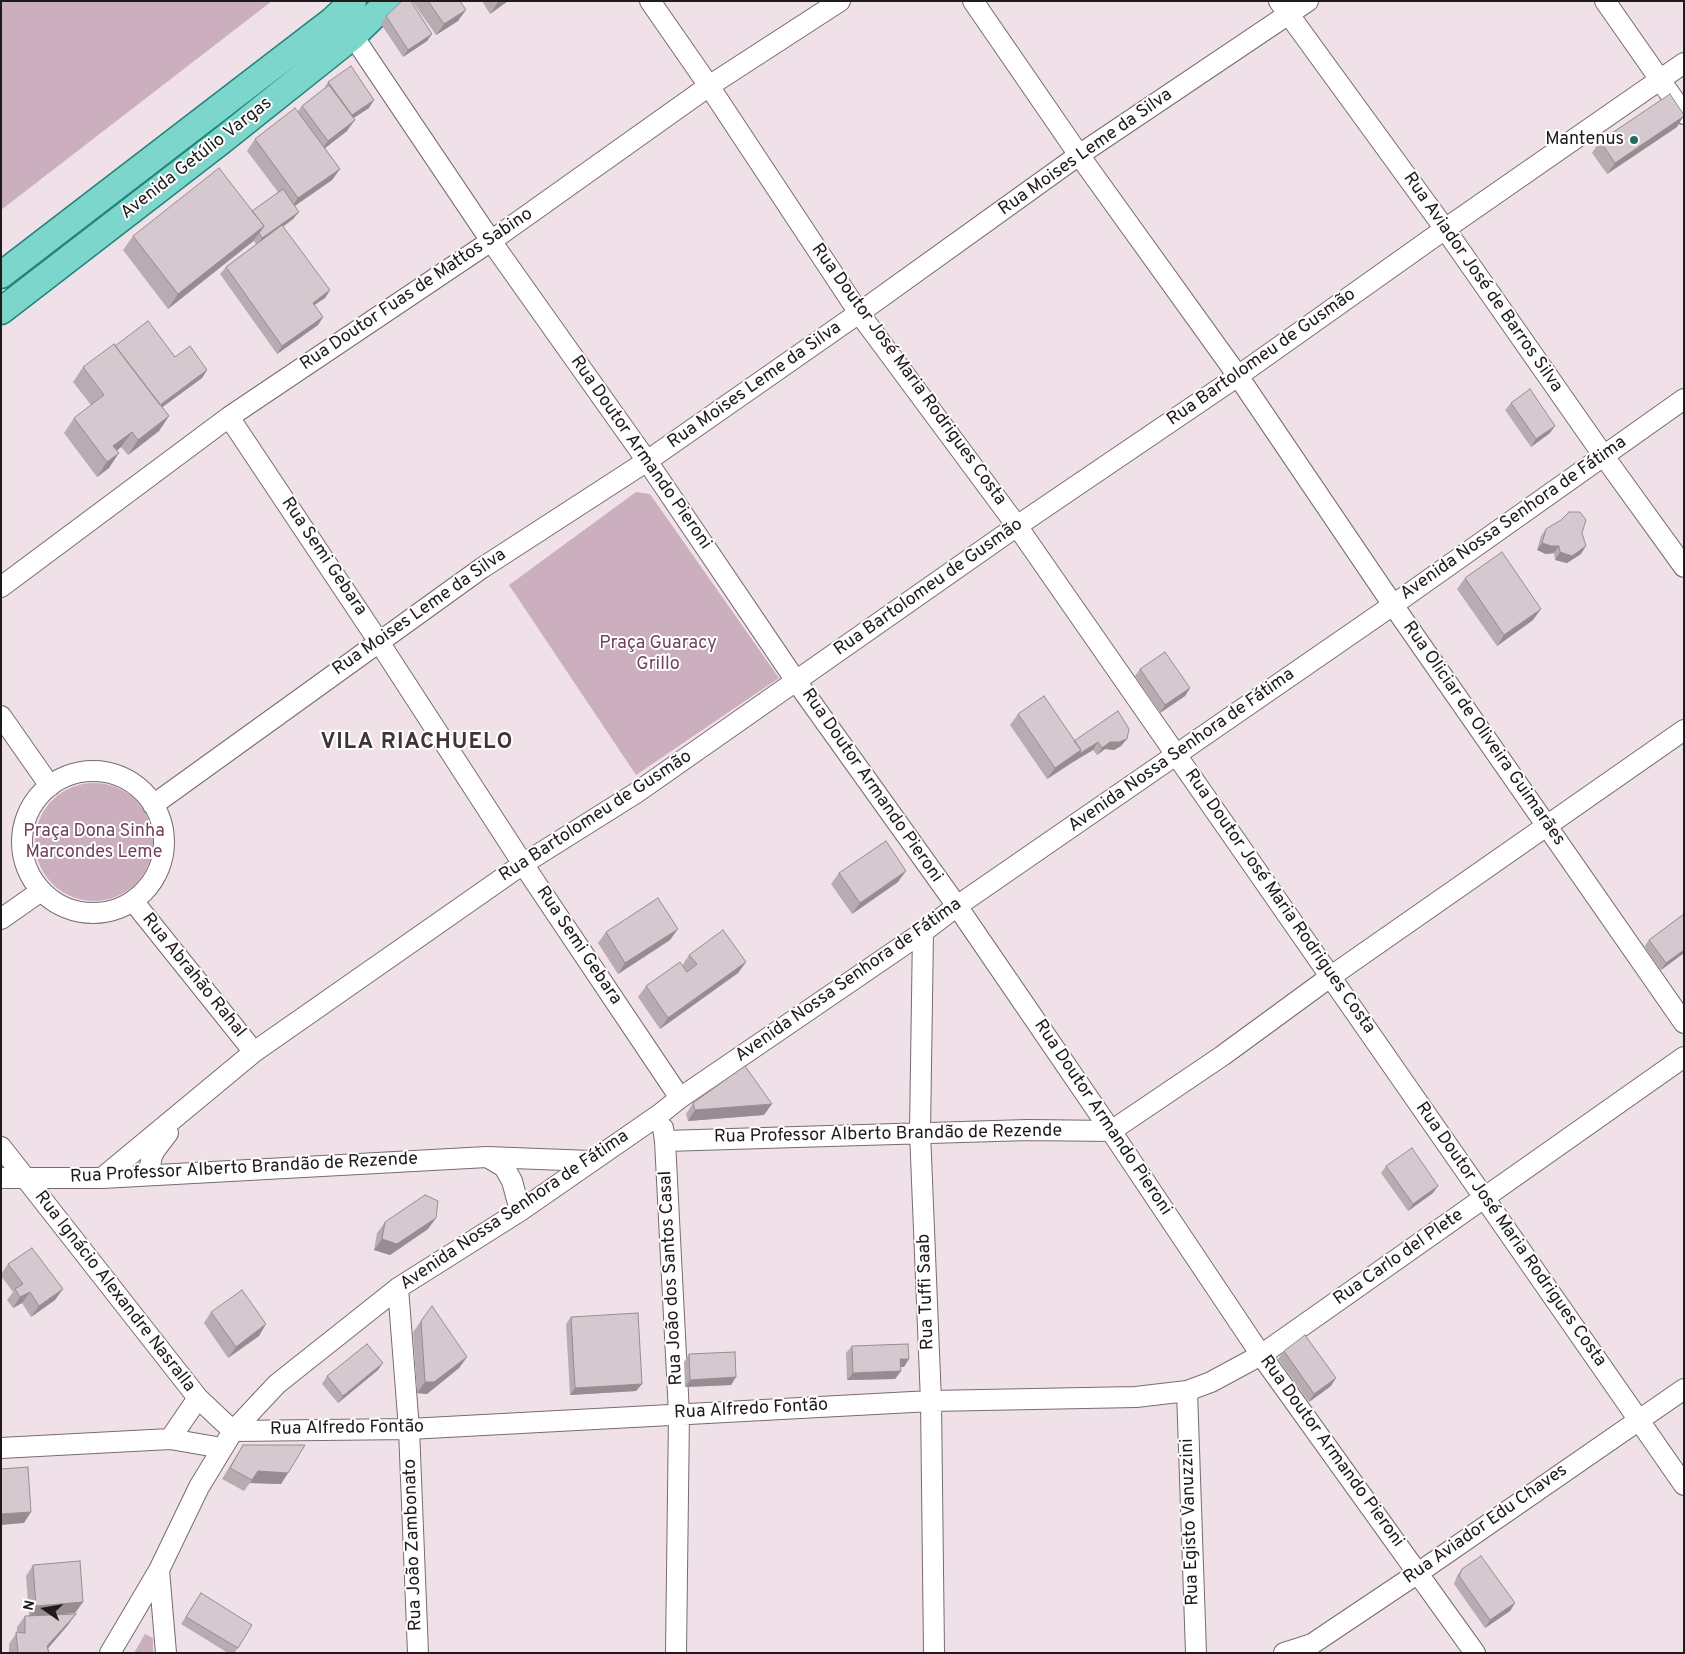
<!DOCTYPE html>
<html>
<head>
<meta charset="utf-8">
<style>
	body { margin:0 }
	#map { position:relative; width:1685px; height:1654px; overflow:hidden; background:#f0e1e9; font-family:Overpass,sans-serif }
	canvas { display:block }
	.frame { position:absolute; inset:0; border:2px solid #1f1a1c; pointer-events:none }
	.north { position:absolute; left:20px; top:1584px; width:50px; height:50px; -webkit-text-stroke:4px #fff; paint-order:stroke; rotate:283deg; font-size:14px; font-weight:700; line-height:20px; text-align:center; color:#1f1a1c }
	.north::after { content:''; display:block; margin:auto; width:18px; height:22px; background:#1f1a1c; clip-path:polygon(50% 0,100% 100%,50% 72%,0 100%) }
</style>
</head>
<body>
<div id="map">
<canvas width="1685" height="1654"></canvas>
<div class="frame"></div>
<div class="north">N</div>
</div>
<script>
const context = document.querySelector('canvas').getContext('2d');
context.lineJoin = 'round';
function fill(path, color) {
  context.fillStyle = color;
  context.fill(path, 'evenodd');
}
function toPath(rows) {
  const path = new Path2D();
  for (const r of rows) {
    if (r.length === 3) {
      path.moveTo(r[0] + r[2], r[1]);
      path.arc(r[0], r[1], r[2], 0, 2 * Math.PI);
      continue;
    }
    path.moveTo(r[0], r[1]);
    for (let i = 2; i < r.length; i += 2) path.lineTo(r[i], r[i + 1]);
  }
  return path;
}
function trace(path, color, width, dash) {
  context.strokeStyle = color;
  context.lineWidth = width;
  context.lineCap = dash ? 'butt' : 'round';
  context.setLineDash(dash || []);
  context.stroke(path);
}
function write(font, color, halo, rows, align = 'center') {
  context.font = font + ' Overpass,sans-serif';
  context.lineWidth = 4;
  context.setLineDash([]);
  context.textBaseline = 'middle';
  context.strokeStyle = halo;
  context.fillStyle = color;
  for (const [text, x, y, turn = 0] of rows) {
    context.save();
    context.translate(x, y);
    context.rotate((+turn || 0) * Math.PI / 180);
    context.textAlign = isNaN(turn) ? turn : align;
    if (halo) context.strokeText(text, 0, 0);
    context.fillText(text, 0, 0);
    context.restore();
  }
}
fill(toPath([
	[1,1,272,1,1,210],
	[636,492,650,494,779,678,636,775,509,585],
	[94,842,59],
	[145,1634,153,1638,153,1653,134,1653]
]), '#cbafbe');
const minor = toPath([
	[650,1,709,86,859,313,1017,526,1684,1485],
	[973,1,1079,155,1238,376,1393,605,1684,1023],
	[1279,1,1445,229,1603,455,1684,567],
	[1605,1,1684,114],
	[344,28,353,36,491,241,647,461,796,681,957,906,1111,1131,1261,1355,1475,1653],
	[229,417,379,642,523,864,680,1098],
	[1,587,229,417,491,241,709,86,840,1],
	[1,716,50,786],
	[93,842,71],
	[153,805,482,568,647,461,859,313,1079,155,1308,1],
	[133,901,254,1052],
	[1,919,41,891],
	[923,932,920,1132,931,1401,934,1653],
	[663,1128,665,1141,679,1414,676,1653],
	[665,1141,1028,1130,1111,1131,1222,1056,1330,977,1684,730],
	[1,1147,198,1398,233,1431,409,1429,931,1401,1136,1397,1187,1391,1211,1382,1261,1355,1684,1057],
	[152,1175,150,1166,152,1156,155,1150,168,1133],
	[1,1178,102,1178,487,1157],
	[102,1178,254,1052,523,864,636,793,1017,526,1238,376,1445,229,1684,63],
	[520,1211,512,1181,504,1167,487,1157,591,1161],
	[398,1288,409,1429,418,1653],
	[1187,1391,1196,1653],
	[170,1439,198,1398],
	[1,1448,170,1439,222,1448],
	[159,1570,166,1653],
	[110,1653,159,1570,199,1487,233,1431,277,1384,398,1288,520,1211,660,1114,680,1098,923,932,957,906,1393,605,1684,399],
	[1284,1653,1312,1644,1418,1573,1684,1389]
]);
const major = toPath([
	[1,275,333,20,353,1],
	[1,311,220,142,353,36,389,1]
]);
trace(minor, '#786b72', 22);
trace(major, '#228378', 29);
trace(minor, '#fff', 20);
trace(major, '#7cd6cb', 26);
fill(toPath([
	[412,1,460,1,458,21,436,35],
	[482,1,508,1,490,14],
	[386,16,432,34,427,41,403,57,381,24],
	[328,82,369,108,353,118,347,131,325,148,340,169,332,180,295,206,299,212,293,219,283,227,330,290,325,298,314,305,323,317,318,325,277,354,220,274,226,267,256,244,254,241,168,309,123,250,133,236,252,211,278,192,247,151,255,139,298,111,302,106,323,90],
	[1677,127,1607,174,1592,153,1600,141],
	[175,357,207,370,202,378,162,407,169,416,159,431,128,455,121,447,117,451,109,468,97,477,64,433,74,418,91,405,73,382,83,367],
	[1511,403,1550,433,1531,447,1505,410],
	[1546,529,1582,533,1581,554,1567,563,1555,560,1554,553,1546,554,1537,550,1541,536],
	[1465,578,1533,620,1497,646,1457,589],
	[1140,669,1190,688,1185,696,1160,713,1135,676],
	[1018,714,1074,741,1127,739,1121,746,1114,750,1105,749,1097,755,1093,750,1073,762,1047,779,1010,725],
	[839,873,898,882,852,914,831,884],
	[1684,914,1684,953,1661,970,1644,947,1649,940],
	[606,932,670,940,618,974,598,943],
	[689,955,746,962,738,973,660,1029,638,997,646,986,682,966],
	[693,1103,764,1115,688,1121,686,1114],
	[1386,1166,1433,1193,1408,1211,1381,1173],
	[436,1218,428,1229,390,1255,374,1250,377,1233,385,1222],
	[8,1264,55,1300,31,1317,22,1303,13,1308,7,1300,13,1292,1,1276,1,1274],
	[211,1312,259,1336,228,1358,204,1323],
	[571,1317,642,1384,636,1391,570,1395,566,1324],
	[421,1321,467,1357,459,1368,427,1394,417,1393,413,1332],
	[852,1346,904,1367,900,1367,901,1371,895,1379,847,1380,846,1353],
	[1284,1351,1331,1386,1309,1402,1278,1359],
	[689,1354,736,1377,731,1385,685,1387,684,1362],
	[378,1370,338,1403,322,1384,327,1376],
	[243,1445,288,1473,281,1484,250,1483,244,1491,222,1479,236,1456],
	[33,1565,83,1602,75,1613,63,1614,68,1625,48,1648,49,1653,9,1653,9,1644,17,1632,17,1627,25,1616,29,1616,26,1576],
	[1462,1569,1515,1603,1510,1611,1485,1628,1454,1584,1457,1576],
	[201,1593,238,1648,234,1653,228,1653,181,1624]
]), '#b8acb2');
fill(toPath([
	[500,1,508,1,490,14,498,2],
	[466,10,458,21,436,35,444,24],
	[432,34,427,41,403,57,408,50],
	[374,100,369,108,346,123,351,116],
	[1684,116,1677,127,1607,174,1615,163],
	[355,120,347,131,320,152,328,141],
	[340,169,332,180,290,209,298,198],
	[299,212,293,219,257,245,262,238],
	[264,226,253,241,168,309,178,294],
	[330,290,325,298,307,310,313,303],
	[323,317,318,325,277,354,282,346],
	[207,370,202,378,153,414,158,407],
	[169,416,159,431,128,455,138,440],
	[1555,426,1550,433,1531,447,1536,439],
	[132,432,121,447,105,460,113,446],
	[119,453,109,468,97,477,107,462],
	[1542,543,1559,546,1554,553,1546,554,1537,550],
	[1586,546,1581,554,1567,563,1555,560,1560,552],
	[1541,609,1533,620,1497,646,1504,635],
	[1190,688,1185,696,1160,713,1165,705],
	[1127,739,1121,746,1114,750,1105,749,1097,755,1102,748,1110,742],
	[1098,742,1093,750,1073,762,1047,779,1055,768,1081,750],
	[906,871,898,882,852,914,860,903],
	[678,929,670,940,618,974,625,963],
	[1684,950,1684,953,1661,970,1666,963],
	[746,962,738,973,660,1029,668,1018],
	[772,1104,764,1115,688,1121,695,1110],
	[1438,1186,1433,1193,1408,1211,1413,1204],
	[436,1218,428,1229,390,1255,374,1250,382,1239],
	[63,1289,55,1300,31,1317,39,1306],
	[30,1292,22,1303,13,1308,20,1297],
	[266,1324,259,1336,228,1358,236,1347],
	[467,1357,459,1368,427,1394,417,1393,425,1382],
	[900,1359,909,1359,904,1367,895,1367],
	[383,1363,378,1370,338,1403,343,1396],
	[901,1371,895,1379,847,1380,853,1373],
	[736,1377,731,1385,685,1387,690,1380],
	[1336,1378,1331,1386,1309,1402,1314,1394],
	[642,1384,636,1391,570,1395,575,1388],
	[258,1471,288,1473,281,1484,250,1483],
	[31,1512,24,1523,1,1525,1,1514],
	[83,1602,75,1613,29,1617,36,1606],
	[1515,1603,1510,1611,1485,1628,1490,1620],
	[76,1614,68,1625,44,1653,47,1646]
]), '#968c91');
const building = toPath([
	[402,1,411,1,432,34,408,50,386,16,402,1],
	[428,1,460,1,466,10,444,24,428,1],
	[351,66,374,100,352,115,328,82,351,66],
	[329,85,355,120,328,141,302,106,329,85],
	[1670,94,1684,115,1684,116,1615,163,1600,141,1670,94],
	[295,108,340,169,298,198,255,139,295,108],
	[219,168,264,226,178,294,133,236,219,168],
	[283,189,299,212,262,238,259,233,264,226,252,211,283,189],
	[282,225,330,290,313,303,323,317,282,346,226,267,282,225],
	[148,321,175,357,190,346,207,370,160,405,115,346,148,321],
	[114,344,169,416,138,440,132,432,113,446,119,453,107,462,74,418,104,395,83,367,114,344],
	[1530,389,1555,426,1536,439,1511,403,1530,389],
	[1569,512,1580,512,1586,520,1582,533,1586,546,1572,556,1560,552,1559,546,1551,546,1542,543,1546,529,1561,520,1569,512],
	[1502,552,1541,609,1504,635,1465,578,1502,552],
	[1165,652,1190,688,1165,705,1140,669,1165,652],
	[1044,696,1081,750,1055,768,1018,714,1044,696],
	[1118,711,1129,729,1127,739,1119,742,1110,742,1102,748,1098,742,1079,754,1081,750,1074,741,1118,711],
	[886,841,906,871,860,903,839,873,886,841],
	[658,898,678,929,625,963,606,932,658,898],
	[1684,914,1684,950,1666,963,1649,940,1684,914],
	[723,930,746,962,668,1018,646,986,680,962,687,972,697,964,689,955,723,930],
	[745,1066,772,1104,695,1110,693,1103,745,1066],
	[1412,1148,1438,1186,1413,1204,1386,1166,1412,1148],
	[425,1195,438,1201,436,1218,397,1244,382,1239,385,1222,425,1195],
	[32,1248,63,1289,39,1306,30,1292,20,1297,15,1289,23,1284,8,1264,32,1248],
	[242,1290,266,1324,236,1347,211,1312,242,1290],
	[432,1306,467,1357,434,1382,425,1382,421,1321,432,1306],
	[638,1313,642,1384,575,1388,571,1317,638,1313],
	[1305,1335,1336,1378,1314,1394,1284,1351,1305,1335],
	[367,1344,383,1363,343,1396,327,1376,367,1344],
	[908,1344,909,1359,900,1359,901,1371,853,1373,852,1346,908,1344],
	[735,1352,736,1377,690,1380,689,1354,735,1352],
	[243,1445,305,1445,288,1473,258,1471,252,1480,230,1468,243,1445],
	[28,1467,31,1512,1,1514,1,1469,28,1467],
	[1481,1556,1515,1603,1490,1620,1459,1576,1462,1569,1481,1556],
	[80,1561,83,1602,36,1606,33,1565,80,1561],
	[201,1593,252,1625,238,1648,186,1617,201,1593],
	[76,1614,47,1646,49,1653,18,1653,16,1632,25,1633,25,1616,76,1614]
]);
fill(building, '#d6c8cf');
trace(building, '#968c91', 1);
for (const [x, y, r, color] of [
	[1634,140,5,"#246c62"]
]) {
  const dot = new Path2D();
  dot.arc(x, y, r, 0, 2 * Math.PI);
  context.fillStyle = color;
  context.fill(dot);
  trace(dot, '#fff', 2);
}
write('18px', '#1f1a1c', '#fff', [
	["Mantenus",1624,140]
], 'right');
write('18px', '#1f1a1c', '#fff', [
	["Rua Moises Leme da Silva",1086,153,-35],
	["Avenida Getúlio Vargas",197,159,-38],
	["Rua Aviador José de Barros Silva",1482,283,55],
	["Rua Doutor Fuas de Mattos Sabino",417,290,-34],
	["Rua Bartolomeu de Gusmão",1262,358,-35],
	["Rua Doutor José Maria Rodrigues Costa",908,375,54],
	["Rua Moises Leme da Silva",755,386,-35],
	["Rua Doutor Armando Pieroni",640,453,55],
	["Avenida Nossa Senhora de Fátima",1514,519,-35],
	["Rua Semi Gebara",323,557,56],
	["Rua Bartolomeu de Gusmão",929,588,-35],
	["Rua Moises Leme da Silva",420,613,-35],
	["Rua Oliciar de Oliveira Guimarães",1483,734,55],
	["Avenida Nossa Senhora de Fátima",1182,751,-35],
	["Rua Doutor Armando Pieroni",871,786,55],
	["Rua Bartolomeu de Gusmão",596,817,-33],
	["Rua Doutor José Maria Rodrigues Costa",1279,902,55],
	["Rua Semi Gebara",578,946,56],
	["Rua Abrahão Rahal",193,976,51],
	["Avenida Nossa Senhora de Fátima",849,981,-35],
	["Rua Doutor Armando Pieroni",1102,1118,56],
	["Rua Professor Alberto Brandão de Rezende",888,1135,-1],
	["Rua Professor Alberto Brandão de Rezende",244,1169,-3],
	["Avenida Nossa Senhora de Fátima",515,1211,-34],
	["Rua Doutor José Maria Rodrigues Costa",1510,1235,55],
	["Rua Carlo del Plete",1399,1258,-35],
	["Rua João dos Santos Casal",672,1278,-93],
	["Rua Ignácio Alexandre Nasralla",114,1292,52],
	["Rua Tuffi Saab",927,1292,-92],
	["Rua Alfredo Fontão",751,1410,-3],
	["Rua Alfredo Fontão",347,1429,-1],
	["Rua Doutor Armando Pieroni",1331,1452,54],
	["Rua Egisto Vanuzzini",1191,1522,-92],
	["Rua Aviador Edu Chaves",1486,1525,-35],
	["Rua João Zambonato",414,1545,-92]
]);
write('18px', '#71425d', '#fff', [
	["Praça Guaracy",658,644],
	["Grillo",658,665],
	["Praça Dona Sinha",94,832],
	["Marcondes Leme",94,853]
]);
context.letterSpacing = '1px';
write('bold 22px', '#3f343a', '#fff', [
	["VILA RIACHUELO",417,744]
]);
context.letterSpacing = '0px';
</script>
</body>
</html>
